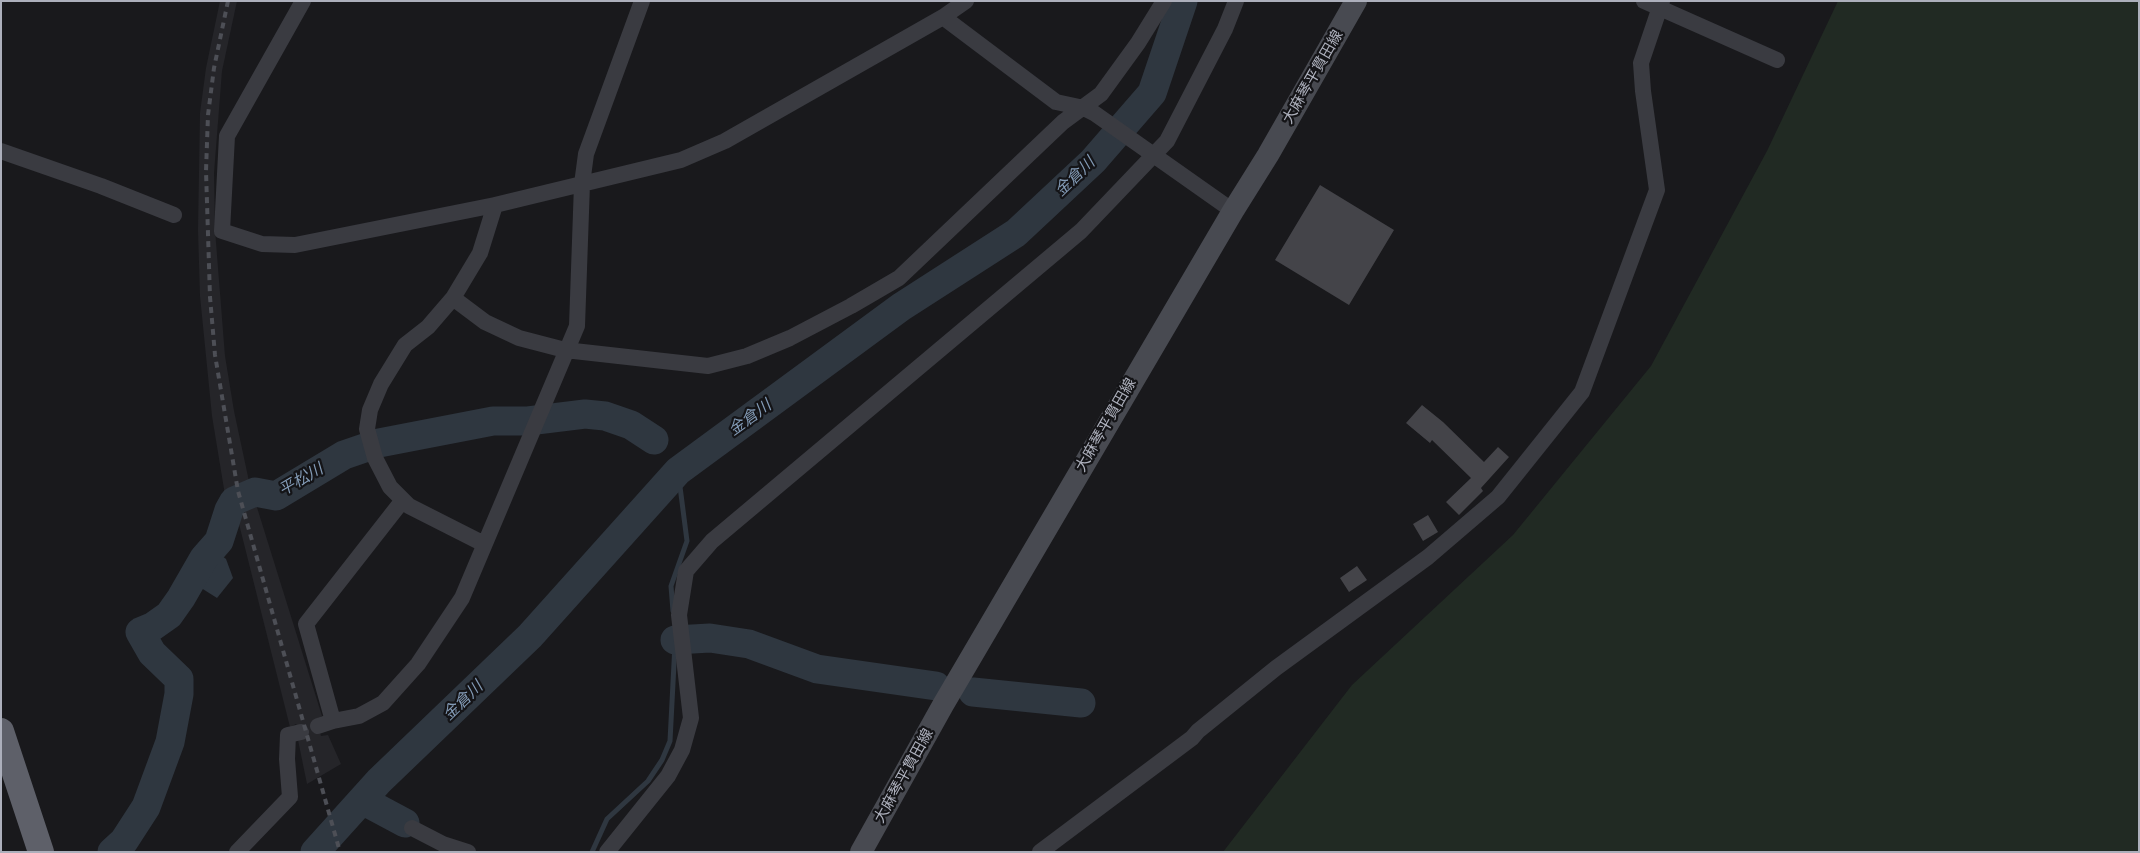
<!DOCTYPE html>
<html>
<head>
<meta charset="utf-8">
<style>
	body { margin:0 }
	#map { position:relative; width:2140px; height:853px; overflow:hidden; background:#19191c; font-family:Figtree,sans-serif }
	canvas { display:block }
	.frame { position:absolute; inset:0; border:2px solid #acafbb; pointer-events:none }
</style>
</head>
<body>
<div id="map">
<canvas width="2140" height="853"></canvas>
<div class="frame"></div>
</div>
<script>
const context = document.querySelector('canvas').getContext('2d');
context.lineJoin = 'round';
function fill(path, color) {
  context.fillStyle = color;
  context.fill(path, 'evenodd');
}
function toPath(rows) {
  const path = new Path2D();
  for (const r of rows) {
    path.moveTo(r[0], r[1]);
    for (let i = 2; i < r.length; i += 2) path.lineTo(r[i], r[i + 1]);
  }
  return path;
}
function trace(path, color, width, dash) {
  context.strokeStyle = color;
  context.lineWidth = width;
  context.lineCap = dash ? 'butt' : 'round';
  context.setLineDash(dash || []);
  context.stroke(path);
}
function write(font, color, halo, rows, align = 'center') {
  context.font = font + ' Figtree,"Noto Sans JP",sans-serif';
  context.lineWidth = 4.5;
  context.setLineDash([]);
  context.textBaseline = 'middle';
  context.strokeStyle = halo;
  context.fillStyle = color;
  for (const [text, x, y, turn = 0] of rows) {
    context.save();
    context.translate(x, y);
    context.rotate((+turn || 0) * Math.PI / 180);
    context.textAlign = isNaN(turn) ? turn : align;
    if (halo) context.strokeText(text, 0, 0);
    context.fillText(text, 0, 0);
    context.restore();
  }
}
fill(toPath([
	[220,1,237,1,222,71,214,173,215,230,225,356,234,411,250,486,225,495,212,416,200,296,198,230,200,113,206,68],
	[255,501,322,716,316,719,321,736,328,735,341,764,307,784,298,740,301,732,296,724,290,727,235,508]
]), '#252529');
fill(toPath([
	[1838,1,2139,1,2139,852,1223,852,1352,685,1513,535,1651,366,1767,151]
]), '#212a23');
fill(toPath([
	[221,555,226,559,233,578,217,598,198,586]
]), '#2f3740');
trace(toPath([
	[673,611,671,586,687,541,678,471],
	[592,852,607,819,648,781,662,760,670,741,675,644]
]), '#2f3740', 5);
trace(toPath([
	[675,640,710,638,749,644,817,669,936,686],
	[973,692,1081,703],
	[362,800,405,823],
	[112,852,124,841,146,807,170,742,179,694,179,679,152,653,140,632,152,627,169,615,181,598,204,558,219,541,229,510,234,501,255,492,276,496,344,455,379,443,493,421,528,421,585,414,605,416,631,425,654,440],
	[315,852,379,781,530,636,678,471,901,307,1016,233,1093,161,1152,93,1183,1]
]), '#2f3740', 29);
fill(toPath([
	[1320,185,1394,230,1349,305,1275,260],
	[1422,405,1443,422,1484,462,1498,447,1509,457,1481,488,1483,491,1459,515,1446,502,1471,478,1432,440,1430,443,1406,423],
	[1428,515,1438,532,1423,541,1413,524],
	[1357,566,1367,580,1349,592,1340,578]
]), '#444449');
trace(toPath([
	[303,1,227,136,222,231,262,244,295,245,495,205,681,160,725,141,943,17,966,1],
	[1644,1,1777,60],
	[943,17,1056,102,1084,108,1094,113,1233,211],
	[1,151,101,186,174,215],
	[453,298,485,322,519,338,565,350,708,366,747,356,790,338,851,306,899,278,1063,122,1101,94,1138,43,1164,1],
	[484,544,409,506,390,487,375,458,367,429,370,410,381,384,405,345,428,327,453,298,480,253,495,205],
	[333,721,306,624,403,500],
	[318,726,333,721,359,716,383,703,418,664,462,598,577,326,582,184,586,154,642,1],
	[412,828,443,844,468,852],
	[237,852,290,797,287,759,288,735,301,732],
	[607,852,668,776,682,750,691,718,679,615,686,571,712,541,1081,231,1167,141,1225,29,1236,1],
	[1040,852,1192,738,1198,731,1276,668,1428,557,1498,497,1582,392,1657,190,1643,91,1641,63,1662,1]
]), '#3a3b41', 16);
trace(toPath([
	[861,852,943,705,1233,211,1268,155,1356,1]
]), '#484a51', 22);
trace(toPath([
	[1,731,41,852]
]), '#5e6069', 26);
trace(toPath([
	[228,1,214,68,208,115,206,171,210,297,215,355,238,491,340,852]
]), '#4d4f56', 4, [6, 5]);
write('15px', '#acafbb', '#141417', [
	["大麻琴平貫田線",1313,77,-60],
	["大麻琴平貫田線",1106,425,-60],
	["大麻琴平貫田線",904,776,-61]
]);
write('italic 16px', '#839bb6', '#141417', [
	["金倉川",1075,177,-44],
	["金倉川",750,418,-36],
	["平松川",301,480,-30],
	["金倉川",463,701,-44]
]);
</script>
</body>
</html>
